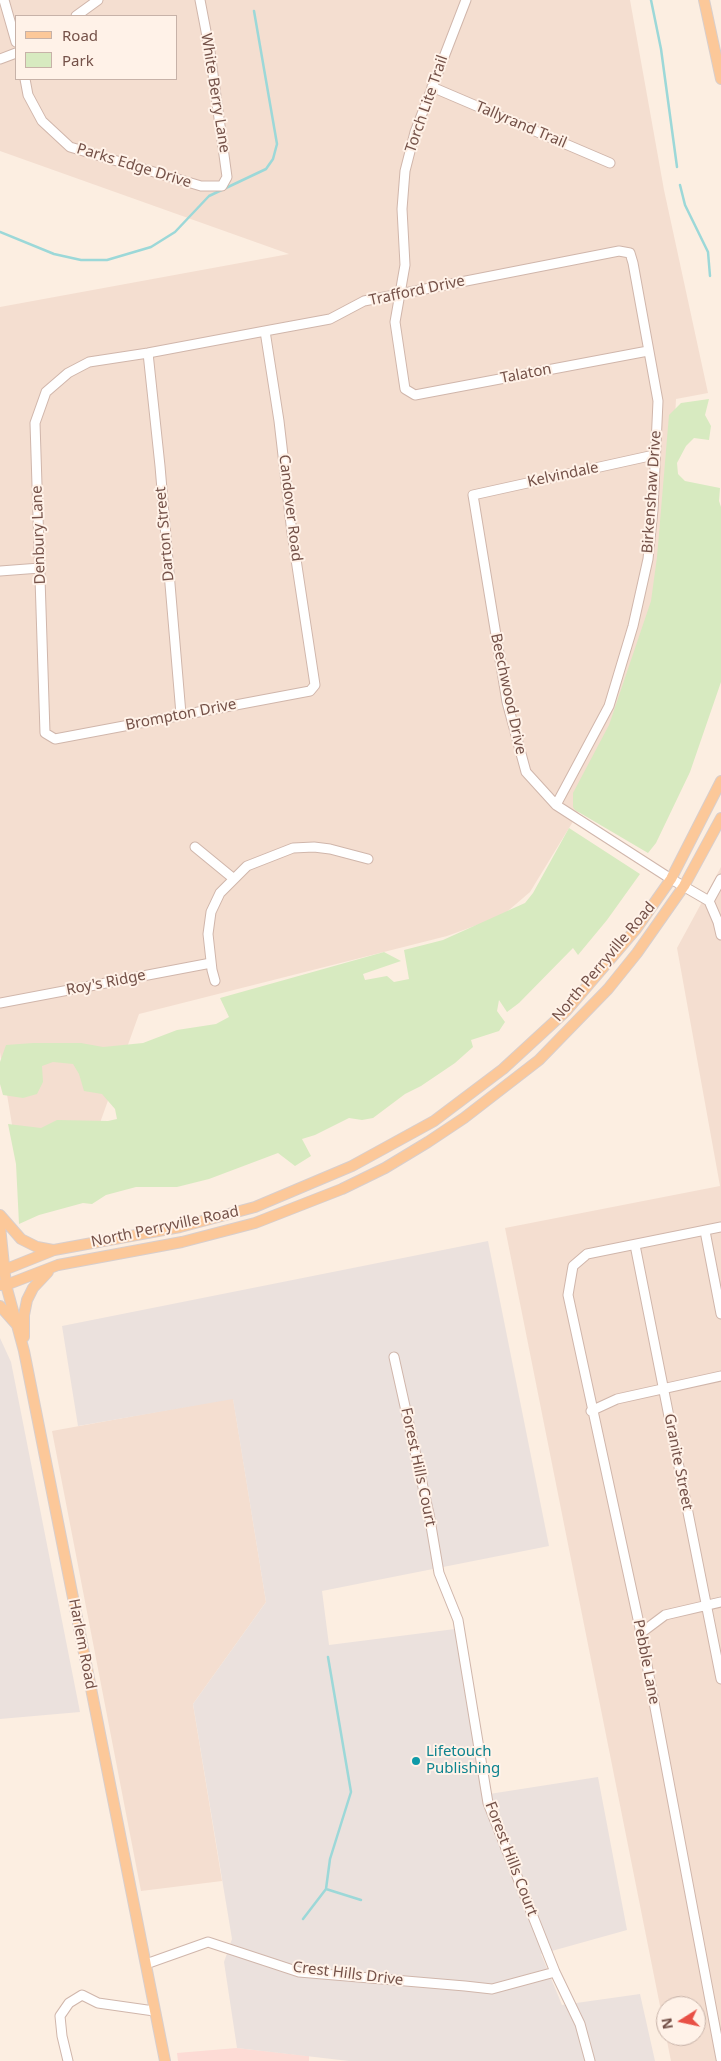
<!DOCTYPE html>
<html>
<head>
<meta charset="utf-8">
<style>
	body { margin:0 }
	#map { position:relative; width:721px; height:2061px; overflow:hidden; background:#fceee1; font-family:"Noto Sans",sans-serif }
	canvas { display:block }
	.legend { position:absolute; left:15px; top:15px; width:162px; height:65px; box-sizing:border-box; background:#fff2e8; border:1px solid #c7b2a8; margin:0; padding:6px 9px; list-style:none; font-size:15px; color:#745148 }
	.legend li { display:flex; align-items:center; gap:10px; height:25px }
	.legend b { width:25px; border:1px solid #c7b2a8 }
	.north { position:absolute; left:656px; top:1996px; width:50px; height:50px; box-sizing:border-box; background:#fff2e8; border:1px solid #c7b2a8; border-radius:50%; rotate:260deg; font-size:14px; font-weight:700; line-height:20px; text-align:center; color:#745148 }
	.north::after { content:''; display:block; margin:auto; width:18px; height:22px; background:#e85045; clip-path:polygon(50% 0,100% 100%,50% 72%,0 100%) }
</style>
</head>
<body>
<div id="map">
<canvas width="721" height="2061"></canvas>
<ul class="legend">
<li><b style="height:6px;background:#fcc899"></b>Road</li>
<li><b style="height:14px;background:#d7eac0"></b>Park</li>
</ul>
<div class="north">N</div>
</div>
<script>
const context = document.querySelector('canvas').getContext('2d');
context.lineJoin = 'round';
function fill(path, color) {
  context.fillStyle = color;
  context.fill(path, 'evenodd');
}
function toPath(rows) {
  const path = new Path2D();
  for (const r of rows) {
    path.moveTo(r[0], r[1]);
    for (let i = 2; i < r.length; i += 2) path.lineTo(r[i], r[i + 1]);
  }
  return path;
}
function trace(path, color, width, dash) {
  context.strokeStyle = color;
  context.lineWidth = width;
  context.lineCap = dash ? 'butt' : 'round';
  context.setLineDash(dash || []);
  context.stroke(path);
}
function write(font, color, halo, rows, align = 'center') {
  context.font = font + ' "Noto Sans",sans-serif';
  context.lineWidth = 4;
  context.setLineDash([]);
  context.textBaseline = 'middle';
  context.strokeStyle = halo;
  context.fillStyle = color;
  for (const [text, x, y, turn = 0] of rows) {
    context.save();
    context.translate(x, y);
    context.rotate((+turn || 0) * Math.PI / 180);
    context.textAlign = isNaN(turn) ? turn : align;
    if (halo) context.strokeText(text, 0, 0);
    context.fillText(text, 0, 0);
    context.restore();
  }
}
fill(toPath([
	[0,0,630,0,664,190,708,393,676,399,665,610,619,746,530,892,502,916,447,936,139,1014,96,1134,16,1149,0,1052,0,307,289,254,0,151],
	[16,16,176,16,176,79,16,79],
	[721,867,721,2061,671,2061,505,1228,720,1186,677,948],
	[666,2006,696,2006,696,2036,666,2036],
	[233,1398,266,1602,193,1704,222,1881,141,1891,52,1431]
]), '#f4ded0');
fill(toPath([
	[237,2048,309,2056,309,2061,178,2061,177,2053]
]), '#fddbd5');
fill(toPath([
	[488,1241,549,1546,322,1591,329,1645,455,1629,483,1795,598,1777,627,1930,541,1954,562,2005,640,1994,655,2061,349,2061,237,2048,224,1962,232,1939,193,1704,266,1602,233,1399,78,1426,62,1326],
	[0,1338,11,1362,80,1712,0,1719]
]), '#ebe1dd');
fill(toPath([
	[709,399,705,415,711,426,709,440,694,438,686,446,677,463,678,474,685,481,720,488,719,501,721,507,721,682,690,772,656,843,648,853,575,810,573,807,573,793,609,725,651,601,657,557,669,415,681,403],
	[569,828,640,874,607,920,578,955,573,948,519,1003,507,1012,499,1000,497,1011,505,1022,499,1031,471,1040,473,1047,455,1063,421,1086,405,1094,373,1118,362,1120,349,1118,315,1135,302,1139,311,1156,295,1166,278,1153,209,1179,177,1187,136,1187,106,1195,92,1204,83,1203,39,1215,19,1224,16,1164,8,1124,41,1128,57,1120,108,1121,117,1119,115,1109,102,1094,84,1091,79,1074,73,1064,53,1062,42,1066,43,1082,37,1094,23,1098,3,1095,0,1084,0,1062,6,1045,33,1043,81,1043,103,1047,143,1043,177,1030,216,1024,229,1017,220,998,384,952,401,961,363,974,365,980,387,976,394,982,409,979,404,950,443,940,525,903,533,893]
]), '#d7eac0');
trace(toPath([
	[651,0,661,49,677,167],
	[680,185,685,205,708,252,710,276],
	[0,232,54,254,81,260,107,260,151,247,175,232,209,196,266,169,273,159,277,144,254,11],
	[326,1889,361,1900],
	[303,1919,326,1889,330,1859,351,1792,328,1657]
]), '#9cd8d8', 2.5);
const minor = toPath([
	[4,0,16,42],
	[466,0,415,132,405,171,402,209,405,265,395,322,405,389,415,395,648,351],
	[76,16,98,0],
	[0,59,16,53],
	[25,79,28,95,42,121,70,147,201,186,222,186,227,177,210,52,200,0],
	[432,87,610,163],
	[265,331,279,421,292,533,315,685,310,691,55,739,45,733,35,423,46,392,68,373,89,362,148,353,265,331,330,319,364,301,619,251,630,253,633,263,658,401,653,510,648,559,633,626,609,706,556,805],
	[148,353,160,466,181,714],
	[654,455,473,495,474,501,507,702,526,772,556,805,671,879,709,901,718,922,721,935],
	[0,571,40,568],
	[195,847,234,879],
	[709,901,721,879],
	[215,981,212,970,208,934,211,912,220,893,247,866,293,848,314,847,330,849,368,859],
	[0,1003,211,963],
	[721,1227,587,1254,573,1266,568,1295,641,1633,721,2059],
	[705,1231,721,1314],
	[635,1245,721,1679],
	[394,1357,429,1514,439,1573,458,1620,488,1803,555,1972,580,2024,590,2061],
	[591,1411,617,1399,721,1376],
	[641,1633,665,1615,721,1602],
	[146,1964,208,1942,299,1972,465,1986,492,1989,555,1972],
	[68,2061,62,2036,60,2016,69,2003,82,1995,98,2003,154,2011]
]);
const major = toPath([
	[704,0,721,79],
	[0,1215,21,1239,37,1247,53,1250],
	[0,1226,6,1285,24,1351,165,2061],
	[0,1270,4,1270,54,1250,180,1227,255,1207,352,1166,434,1121,503,1069,566,1011,636,929,671,879,721,781],
	[0,1285,6,1285,58,1265,182,1242,255,1223,342,1189,385,1168,428,1142,464,1118,539,1060,608,989,637,953,684,886,721,818],
	[0,1306,16,1324],
	[24,1337,24,1315,27,1300,33,1288,48,1272]
]);
trace(minor, '#d0b6ab', 11);
trace(major, '#d8cecc', 12);
trace(minor, '#fff', 9);
trace(major, '#fcc899', 10);
for (const [x, y, r, color] of [
	[416,1761,5,"#0f9aa8"]
]) {
  const dot = new Path2D();
  dot.arc(x, y, r, 0, 2 * Math.PI);
  context.fillStyle = color;
  context.fill(dot);
  trace(dot, '#fff2e8', 2);
}
write('15px', '#745148', '#fff2e8', [
	["White Berry Lane",215,93,81],
	["Torch Lite Trail",427,104,-71],
	["Tallyrand Trail",521,125,23],
	["Parks Edge Drive",134,166,17],
	["Trafford Drive",417,291,-12],
	["Talaton",526,374,-11],
	["Kelvindale",563,475,-12],
	["Birkenshaw Drive",652,492,-86],
	["Candover Road",290,508,83],
	["Darton Street",165,534,-95],
	["Denbury Lane",39,535,-92],
	["Beechwood Drive",508,694,78],
	["Brompton Drive",181,715,-11],
	["North Perryville Road",604,962,-50],
	["Roy's Ridge",106,983,-11],
	["North Perryville Road",165,1227,-12],
	["Granite Street",678,1462,79],
	["Forest Hills Court",418,1467,78],
	["Harlem Road",82,1644,79],
	["Pebble Lane",646,1662,79],
	["Forest Hills Court",511,1859,69],
	["Crest Hills Drive",348,1974,7]
]);
write('15px', '#0d838f', '#fff2e8', [
	["Lifetouch",426,1752],
	["Publishing",426,1769]
], 'left');
</script>
</body>
</html>
